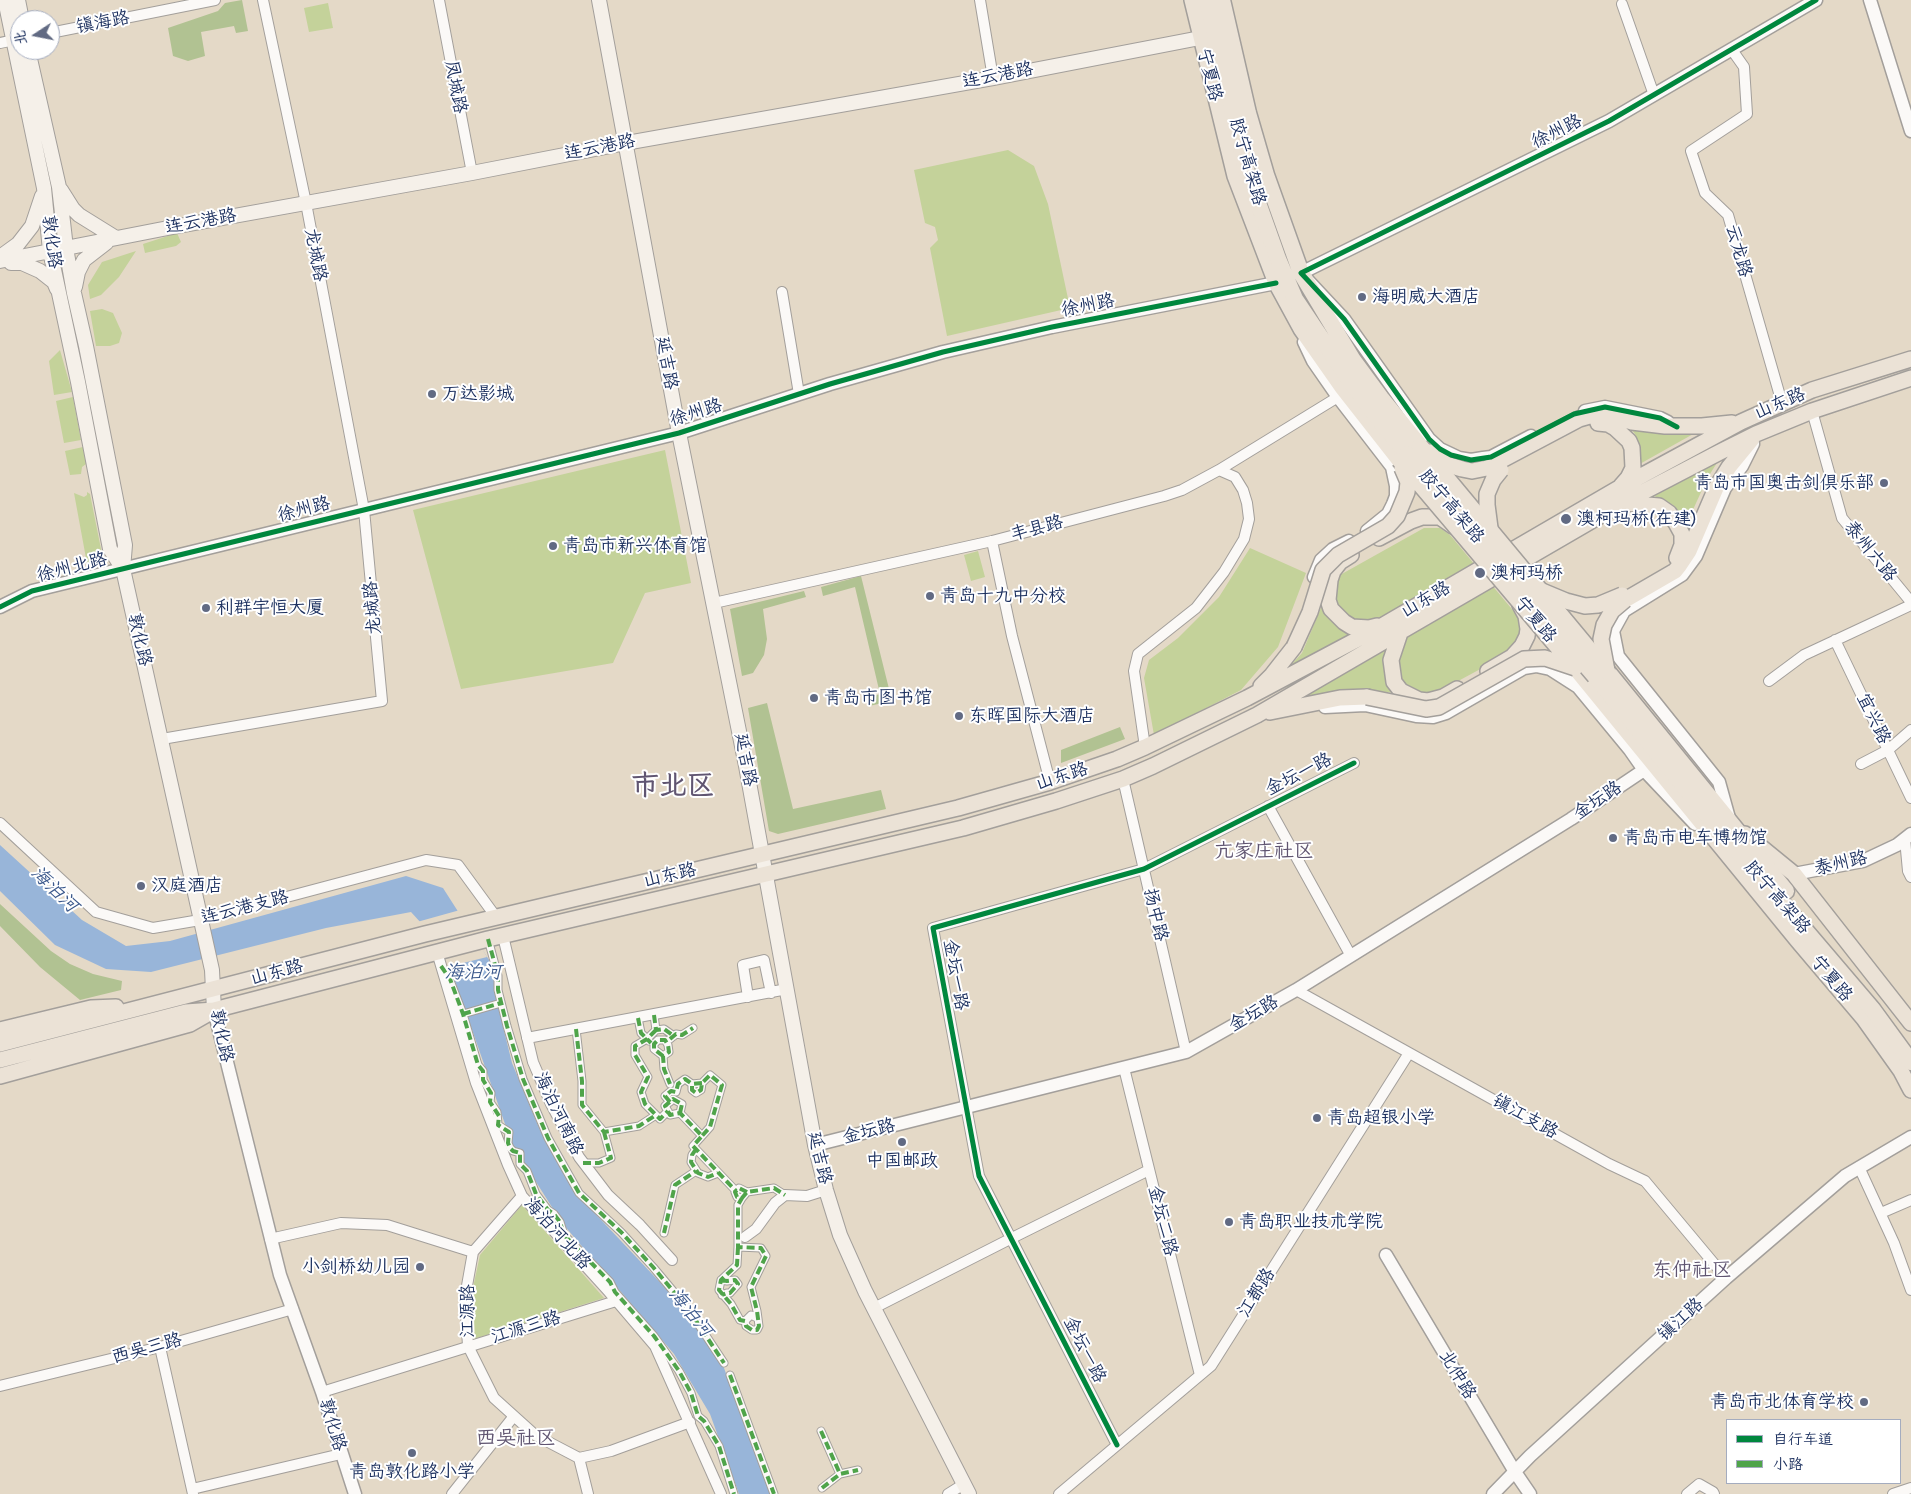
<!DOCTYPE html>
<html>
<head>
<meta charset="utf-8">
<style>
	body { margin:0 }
	#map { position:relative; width:1911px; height:1494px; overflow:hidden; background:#e4d9c7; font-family:Pangolin,"LXGW WenKai TC",sans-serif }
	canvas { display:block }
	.legend { position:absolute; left:1726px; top:1419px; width:175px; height:65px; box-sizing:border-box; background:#fff; border:1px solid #a4acbf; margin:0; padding:6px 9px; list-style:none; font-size:15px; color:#1b2f5e }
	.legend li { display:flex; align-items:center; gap:10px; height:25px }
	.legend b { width:25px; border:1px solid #a4acbf }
	.north { position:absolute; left:10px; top:10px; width:50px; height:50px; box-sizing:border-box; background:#fff; border:1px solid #a4acbf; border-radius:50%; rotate:259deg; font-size:14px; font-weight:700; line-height:20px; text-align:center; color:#1b2f5e }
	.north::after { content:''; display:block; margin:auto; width:18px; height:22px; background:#616a83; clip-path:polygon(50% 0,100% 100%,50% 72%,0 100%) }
</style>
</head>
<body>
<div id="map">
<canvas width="1911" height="1494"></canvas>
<ul class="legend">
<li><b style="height:6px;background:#00873e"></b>自行车道</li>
<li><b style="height:6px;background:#4fa44a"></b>小路</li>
</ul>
<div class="north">北</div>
</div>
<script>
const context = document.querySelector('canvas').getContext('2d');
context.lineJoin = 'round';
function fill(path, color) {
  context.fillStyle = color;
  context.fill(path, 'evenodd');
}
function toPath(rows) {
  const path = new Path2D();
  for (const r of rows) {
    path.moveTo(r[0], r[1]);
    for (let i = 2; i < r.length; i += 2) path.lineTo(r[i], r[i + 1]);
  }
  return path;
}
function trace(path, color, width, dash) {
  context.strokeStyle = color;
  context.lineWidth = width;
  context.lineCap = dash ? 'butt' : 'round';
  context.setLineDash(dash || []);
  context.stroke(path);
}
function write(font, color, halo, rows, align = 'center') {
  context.font = font + ' Pangolin,"LXGW WenKai TC",sans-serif';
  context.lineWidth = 4;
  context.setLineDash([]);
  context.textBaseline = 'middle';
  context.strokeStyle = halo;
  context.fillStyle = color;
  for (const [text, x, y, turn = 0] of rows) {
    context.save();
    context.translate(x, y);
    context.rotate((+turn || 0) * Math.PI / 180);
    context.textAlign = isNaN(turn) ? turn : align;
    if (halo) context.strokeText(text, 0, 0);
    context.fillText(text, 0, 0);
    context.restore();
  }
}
fill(toPath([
	[328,3,333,28,309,32,304,8],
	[1008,150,1034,166,1048,204,1070,308,947,336,930,248,938,240,935,227,925,223,914,170],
	[177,233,181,242,176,246,145,253,143,244],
	[136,251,119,277,101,295,90,299,88,285,102,262],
	[102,309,113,313,122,333,119,343,110,346,96,346,90,311],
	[60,350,72,392,54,395,49,361],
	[73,397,81,440,64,443,56,401],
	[1627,424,1695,433,1638,465,1640,454,1639,444,1635,434],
	[83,447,86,464,82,467,81,474,70,475,65,451],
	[665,450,691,583,645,593,613,663,461,689,413,510],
	[1722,455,1708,477,1685,527,1680,514,1673,505,1652,495],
	[87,492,90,494,103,559,88,569,74,493,84,497,87,495],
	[1424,528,1440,528,1450,535,1516,614,1521,627,1521,640,1510,653,1436,693,1420,695,1352,689,1297,703,1280,677,1302,653,1321,608,1340,575],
	[1250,548,1306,573,1278,647,1241,690,1154,735,1144,678,1149,660,1178,638,1219,597],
	[978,551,985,577,971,581,964,555],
	[522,1205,604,1298,474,1339,471,1297,480,1255]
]), '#c4d29a');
fill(toPath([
	[242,0,248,31,236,33,234,26,201,32,205,56,188,61,173,56,168,28,218,11,225,3],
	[861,576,892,701,869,706,867,698,880,694,855,587,823,596,821,587],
	[804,591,806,597,763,609,767,639,764,655,753,673,742,676,730,609],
	[767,703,793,809,881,790,886,809,778,834,769,831,748,708],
	[1120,727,1125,739,1061,763,1061,750],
	[0,904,51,951,70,964,93,974,122,981,121,990,80,1000,40,967,0,926]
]), '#b1c292');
fill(toPath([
	[0,845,82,920,126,946,170,941,406,876,443,888,491,963,495,979,496,998,512,1063,540,1130,573,1190,687,1311,724,1368,770,1494,739,1494,710,1414,674,1354,562,1223,512,1144,443,947,411,912,326,928,151,972,106,969,55,945,0,891]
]), '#98b5d9');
fill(toPath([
	[460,910,487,957,447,967,441,948,417,922]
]), '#e4d9c7');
const pedestrian = toPath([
	[488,939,498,976,498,990,507,1026,523,1079,548,1138,579,1193,621,1232,653,1267,689,1310,724,1363],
	[449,978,463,1014,478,1065,483,1071,483,1080,491,1093,490,1102,497,1112,498,1125,509,1132,508,1143,510,1148,513,1151,520,1153,520,1164,527,1171,536,1194,548,1210,554,1214,560,1222,564,1235,610,1282,615,1292,654,1336,679,1371,691,1393,698,1416,704,1421,719,1446,734,1494],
	[463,1014,501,1003],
	[654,1015,656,1030,664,1029,674,1036],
	[638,1018,641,1033,649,1041],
	[576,1029,582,1081,582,1105,604,1132,639,1126,656,1115],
	[656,1030,647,1039,635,1046,635,1055,648,1077,641,1092,645,1104,660,1119,668,1111],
	[670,1039,676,1034,682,1035,693,1028],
	[663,1056,654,1049,654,1044,658,1040,665,1040,668,1045,669,1052,663,1056,664,1069,670,1084],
	[702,1083,692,1084,692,1090,696,1093,701,1090,702,1083,710,1075,722,1085,710,1127,702,1136],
	[670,1102,665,1096,671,1091,676,1092,678,1084,685,1079,692,1084],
	[680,1113,682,1104,673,1099,665,1106,670,1115,680,1113,702,1136,693,1146,736,1191],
	[696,1149,692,1155,691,1162,698,1173,708,1177,718,1173],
	[583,1163,599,1163,611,1158,604,1132],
	[747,1192,739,1188,735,1192,737,1197,742,1198,747,1192,774,1188,785,1195],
	[664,1233,675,1185,696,1171],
	[738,1247,737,1265,721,1280,719,1290,731,1304,740,1320,745,1321,746,1326,752,1330,757,1330,759,1326,757,1311,751,1287,766,1256,761,1248,738,1247,738,1205,742,1198],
	[721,1280,727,1281,735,1280,738,1284,730,1293,727,1293,722,1295],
	[745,1321,751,1315,757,1318],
	[730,1375,774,1494],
	[821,1431,840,1474,858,1470],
	[822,1488,840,1474]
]);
const minor = toPath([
	[439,0,472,173],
	[980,0,993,78],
	[1622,4,1654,95],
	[50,33,215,0],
	[0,43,19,39],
	[1732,50,1744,67,1747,114,1691,151,1705,193,1728,215,1782,403],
	[782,292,799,394],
	[1812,411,1842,518,1911,602],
	[992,541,1012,636,1050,782],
	[714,603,992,541,1164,496,1182,490,1219,470,1338,397],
	[1835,640,1911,798],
	[1769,681,1804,655,1911,605],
	[162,739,382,701,364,510,306,203,263,0],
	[1145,747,1134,671,1138,654,1196,608,1224,572,1244,539,1249,519,1247,503,1243,490,1235,477,1219,470],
	[1861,764,1888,750,1911,730],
	[1123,779,1186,1052],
	[1268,806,1351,956],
	[0,823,96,912,153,928,200,920,426,860,458,865,496,917],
	[1905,839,1908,871,1911,877],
	[503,936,533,1062,551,1104,579,1157,608,1195,640,1225,672,1260],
	[437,952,476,1083,508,1165,522,1196,609,1292,655,1346,721,1494],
	[1296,990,1609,1164,1645,1181,1726,1278],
	[748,997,743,965,764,960,771,993],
	[527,1038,787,989],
	[1124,1068,1200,1375],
	[1859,1167,1894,1243,1911,1290],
	[522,1196,473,1252,465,1297,468,1346,494,1398,535,1435,579,1458,611,1451,690,1422],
	[1881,1213,1911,1200],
	[745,1237,756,1229,775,1203,785,1195,807,1196,826,1190],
	[270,1239,341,1223,387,1225,473,1252],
	[874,1308,1012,1238,1149,1170],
	[160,1347,193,1494],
	[0,1386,160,1347,293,1309],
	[322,1392,616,1301],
	[1117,1445,979,1176,933,928,1144,869,1354,763],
	[579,1458,588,1494],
	[192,1489,341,1454],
	[452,1494,514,1416],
	[948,1494,964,1484],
	[1059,1494,1211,1366,1409,1053],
	[1687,1494,1699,1484,1713,1492,1714,1494],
	[1893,1494,1911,1488]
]);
const tertiary = toPath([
	[1870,0,1911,131],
	[1304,342,1313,361,1338,397,1392,467,1396,486,1396,496,1393,504,1388,514,1367,531],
	[1585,411,1605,407,1660,418,1668,422],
	[1531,436,1491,457,1483,458,1471,460,1459,458,1440,449,1429,439,1344,319,1301,273,1609,121,1816,0],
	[1314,577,1321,560,1333,549,1349,541],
	[0,607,32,591,679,433,830,384,943,352,1052,327,1276,283],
	[1325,707,1365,705,1416,716,1433,717,1446,713,1524,668,1536,666,1550,669,1578,687,1630,750,1644,770,1695,824],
	[1729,818,1719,782,1618,656,1613,631,1624,611,1682,575,1696,556,1725,488,1742,466,1753,444],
	[1794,874,1863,861,1897,845,1911,834],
	[214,1010,280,1275,322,1392,355,1494],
	[815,1145,1186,1052,1296,990,1571,819,1644,770],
	[1386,1255,1515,1472,1530,1494],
	[1493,1494,1530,1456,1726,1278,1845,1176,1911,1137]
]);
const secondary = toPath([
	[5,0,44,188,50,251,78,382,110,549,123,569],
	[18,0,22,20],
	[599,0,679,433,746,766,815,1145,826,1190,840,1235,865,1291,969,1494],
	[28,50,59,187,66,248,74,293,86,346,125,545,123,569,212,970,214,1010],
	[61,190,73,209,79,215,116,238],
	[0,257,18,244,32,226,42,196],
	[0,261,173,227,472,173,626,143,993,78,1200,38],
	[11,263,22,263,40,271,54,282,57,289],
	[75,287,78,272,84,260,106,243]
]);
const primary = toPath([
	[1192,0,1235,176,1276,283,1301,329,1341,386,1399,460],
	[1598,423,1608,424,1615,428,1629,441,1632,448,1633,468,1628,478,1621,486],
	[1496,463,1579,419,1593,415,1607,415,1632,422,1665,426,1702,426,1732,423],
	[1624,503,1659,506,1669,513,1676,523,1682,534,1682,545,1677,558],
	[1379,538,1411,521,1422,517,1440,517,1453,526],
	[1351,555,1340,562,1333,571,1330,580,1328,600,1331,609,1344,622,1352,627,1369,628,1377,626],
	[1625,600,1675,571,1679,566,1689,551,1716,488,1729,467,1752,439],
	[1400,633,1391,660,1394,682,1401,691,1419,700,1428,701,1443,697,1457,689],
	[1575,668,1798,941,1864,1019,1901,1071,1911,1090],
	[1488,671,1512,657,1522,646,1527,636,1528,629,1526,616,1520,605],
	[1261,686,1272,675,1294,647],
	[1270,712,1340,698,1367,697],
	[1745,834,1794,874,1911,1023],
	[0,1030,91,1008,116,1007],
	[0,1044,425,934,958,808,1050,782,1117,759,1145,747,1247,698,1375,630,1619,488,1741,422,1812,390,1911,359],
	[0,1060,186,1012,214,1010,488,939,963,828,1056,801,1123,779,1153,766,1257,715,1622,503,1720,452,1756,434,1812,411,1911,378],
	[0,1076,190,1024,211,1012]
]);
const trunk = toPath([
	[1207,0,1246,169,1278,259,1295,299,1348,378,1376,416,1407,454],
	[1222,0,1248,113,1266,175,1301,273,1353,360,1381,398,1420,446],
	[1607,671,1786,891],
	[1595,676,1712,821,1873,1010,1911,1062]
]);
trace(pedestrian, '#a39f9b', 9);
trace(minor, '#a39f9b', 12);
trace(tertiary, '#a39f9b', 15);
trace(secondary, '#a39f9b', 16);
trace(primary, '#a39f9b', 18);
trace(trunk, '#a39f9b', 19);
trace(pedestrian, '#fbf9f7', 7);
trace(minor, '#fbf9f7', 10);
trace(tertiary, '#fbf9f7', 12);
trace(secondary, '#f5f0e9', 14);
trace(primary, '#ebe2d6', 15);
trace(trunk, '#ebe2d6', 16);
const primaryBridge = toPath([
	[1429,452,1449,465,1462,469,1472,471,1487,468,1496,463],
	[1399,460,1575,668],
	[1490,528,1487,505,1487,494,1493,480,1501,470],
	[1542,591,1566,601,1585,606,1598,605,1622,595],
	[1294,647,1310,612,1323,570,1338,555,1388,526,1397,516,1407,492,1408,482,1402,468],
	[1607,671,1601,639,1604,625,1612,611,1625,600],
	[1367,697,1426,709,1439,707,1524,659,1545,658,1575,668]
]);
const trunkBridge = toPath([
	[1420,446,1607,671],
	[1407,454,1482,544,1595,676]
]);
trace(primaryBridge, '#a39f9b', 18, []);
trace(trunkBridge, '#a39f9b', 19, []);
trace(primaryBridge, '#ebe2d6', 15);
trace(trunkBridge, '#ebe2d6', 16);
trace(toPath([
	[488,939,498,976,498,990,507,1026,523,1079,548,1138,579,1193,621,1232,653,1267,689,1310,724,1363],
	[441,966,450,979,463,1014,478,1065,483,1071,483,1080,491,1093,490,1102,499,1116,498,1125,509,1132,508,1143,510,1148,513,1151,520,1153,520,1164,527,1171,536,1194,548,1210,554,1214,560,1222,564,1235,610,1282,615,1292,654,1336,679,1371,691,1393,698,1416,704,1421,719,1446,734,1494],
	[463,1014,501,1003],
	[654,1015,656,1030,664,1029,674,1036],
	[638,1018,641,1033,651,1043],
	[576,1029,582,1081,582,1105,604,1132,639,1126,656,1115],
	[656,1030,647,1039,635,1046,635,1055,648,1077,641,1092,645,1104,660,1119,668,1111],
	[670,1039,676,1034,682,1035,693,1028],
	[663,1056,654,1049,654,1044,658,1040,665,1040,668,1045,669,1052,663,1056,664,1069,670,1084],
	[702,1083,692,1084,692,1090,696,1093,701,1090,702,1083,710,1075,722,1085,710,1127,702,1136],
	[670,1102,665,1096,671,1091,676,1092,678,1084,685,1079,692,1084],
	[680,1113,682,1104,673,1099,665,1106,670,1115,680,1113,702,1136,693,1146,736,1191],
	[696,1149,692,1155,691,1162,698,1173,708,1177,718,1173],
	[583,1163,599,1163,611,1158,604,1132],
	[747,1192,739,1188,735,1192,737,1197,742,1198,747,1192,774,1188,785,1195],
	[664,1233,675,1185,696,1171],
	[738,1247,737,1265,721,1280,719,1290,731,1304,740,1320,745,1321,746,1326,752,1330,757,1330,759,1326,757,1311,751,1287,766,1256,761,1248,738,1247,738,1205,742,1198],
	[721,1280,727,1281,735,1280,738,1284,730,1293,727,1293,722,1295],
	[730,1375,774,1494],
	[821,1431,840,1474,858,1470],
	[822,1488,840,1474]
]), '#4fa44a', 4, [8, 4]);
trace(toPath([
	[1677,427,1660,418,1605,407,1574,414,1491,457,1471,460,1451,455,1440,449,1429,439,1344,319,1301,273,1609,121,1816,0],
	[0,607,32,591,679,433,830,384,943,352,1052,327,1276,283],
	[1117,1445,979,1176,933,928,1144,869,1354,763]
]), '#00873e', 5);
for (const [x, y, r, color] of [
	[1362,297,5,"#616a83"],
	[432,394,5,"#616a83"],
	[1884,483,5,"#616a83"],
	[1566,519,6,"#616a83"],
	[553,546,5,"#616a83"],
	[1480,573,6,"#616a83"],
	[930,596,5,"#616a83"],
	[206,608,5,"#616a83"],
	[814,698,5,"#616a83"],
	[959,716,5,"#616a83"],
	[1613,838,5,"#616a83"],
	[141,886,5,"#616a83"],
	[1317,1118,5,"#616a83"],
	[902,1142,5,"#616a83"],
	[1229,1222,5,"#616a83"],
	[420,1267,5,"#616a83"],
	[1864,1402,5,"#616a83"],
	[412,1453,5,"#616a83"]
]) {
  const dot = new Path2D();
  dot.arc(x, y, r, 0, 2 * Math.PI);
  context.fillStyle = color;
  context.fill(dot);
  trace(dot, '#fff', 2);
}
write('18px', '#1b2f5e', '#fff', [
	["镇海路",103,23,-11],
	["宁夏路",1209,75,76],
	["连云港路",998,76,-11],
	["凤城路",455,87,79],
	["徐州路",1557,132,-26],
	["连云港路",600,148,-11],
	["胶宁高架路",1247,162,74],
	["连云港路",201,222,-10],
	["敦化路",51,242,82],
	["云龙路",1738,251,74],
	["龙城路",315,255,79],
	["徐州路",1088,306,-11],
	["延吉路",666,363,80],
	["山东路",1780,404,-23],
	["徐州路",696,413,-17],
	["胶宁高架路",1451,507,50],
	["徐州路",304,510,-14],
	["丰县路",1037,529,-15],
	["泰州六路",1870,552,51],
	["徐州北路",72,568,-14],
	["山东路",1426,600,-30],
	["龙城路·",373,605,-95],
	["宁夏路",1535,620,50],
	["敦化路",139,640,77],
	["宜兴路",1873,719,64],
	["延吉路",745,760,79],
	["金坛一路",1299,775,-27],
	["山东路",1062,777,-18],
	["金坛路",1598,801,-34],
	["泰州路",1841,864,-13],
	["山东路",670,876,-13],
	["胶宁高架路",1777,898,49],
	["连云港支路",245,908,-14],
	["扬中路",1155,915,77],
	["山东路",277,973,-15],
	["金坛一路",955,975,80],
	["宁夏路",1831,979,50],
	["金坛路",1254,1014,-30],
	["敦化路",221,1036,78],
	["海泊河南路",558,1114,64],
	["镇江支路",1525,1117,29],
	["金坛路",869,1132,-14],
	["延吉路",819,1158,77],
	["金坛二路",1162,1221,76],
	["海泊河北路",557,1234,48],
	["江都路",1257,1293,-58],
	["江源路",468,1311,-90],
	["镇江路",1681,1320,-42],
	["江源三路",526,1328,-17],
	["西吴三路",147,1349,-15],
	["金坛一路",1084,1350,63],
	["北仲路",1457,1375,59],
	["敦化路",332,1425,73]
]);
write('18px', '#1b2f5e', '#fff', [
	["海明威大酒店",1372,297],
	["万达影城",442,394],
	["青岛市国奥击剑俱乐部",1874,483,"right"],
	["澳柯玛桥(在建)",1577,519],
	["青岛市新兴体育馆",563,546],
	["澳柯玛桥",1491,573],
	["青岛十九中分校",940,596],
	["利群宇恒大厦",216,608],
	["青岛市图书馆",824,698],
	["东晖国际大酒店",969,716],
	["青岛市电车博物馆",1623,838],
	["汉庭酒店",151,886],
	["青岛超银小学",1327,1118],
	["中国邮政",902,1161,"center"],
	["青岛职业技术学院",1239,1222],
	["小剑桥幼儿园",410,1267,"right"],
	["青岛市北体育学校",1854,1402,"right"],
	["青岛敦化路小学",412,1472,"center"]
], 'left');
write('italic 19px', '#3c598c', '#fff', [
	["海泊河",54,890,44],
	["海泊河",473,973],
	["海泊河",690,1313,51]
]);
write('20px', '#605571', '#fff', [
	["亢家庄社区",1264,852],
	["东仲社区",1692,1271],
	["西吴社区",516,1439]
]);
write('bold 28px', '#605571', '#fff', [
	["市北区",673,787]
]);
</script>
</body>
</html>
